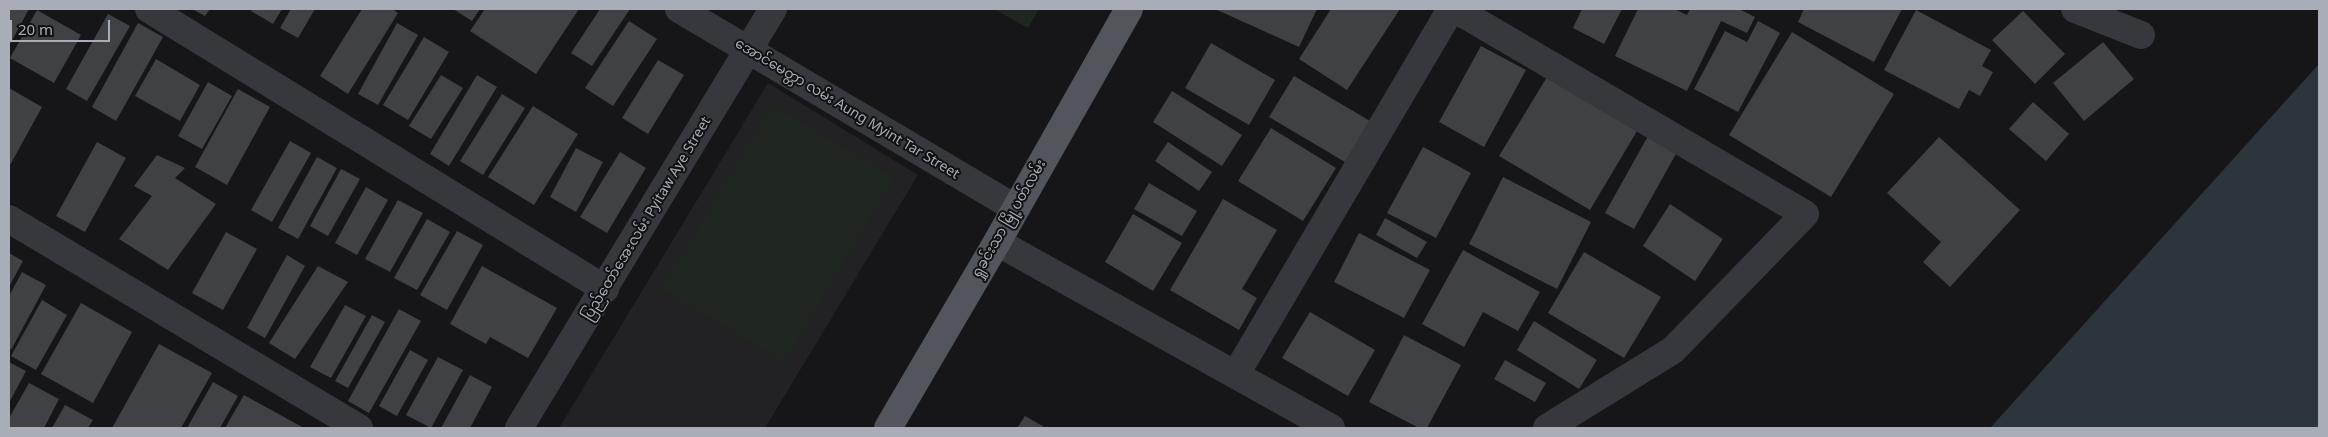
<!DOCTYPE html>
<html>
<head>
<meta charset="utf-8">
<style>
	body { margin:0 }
	#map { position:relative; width:2328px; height:437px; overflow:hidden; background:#161618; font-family:"Noto Sans",sans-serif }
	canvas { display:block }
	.frame { position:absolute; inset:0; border:10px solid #a8adb8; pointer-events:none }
	.scale { position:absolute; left:10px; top:20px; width:100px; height:22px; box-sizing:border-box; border:2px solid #a8adb8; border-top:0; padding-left:6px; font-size:15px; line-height:18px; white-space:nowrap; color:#a8adb8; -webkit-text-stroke:4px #111113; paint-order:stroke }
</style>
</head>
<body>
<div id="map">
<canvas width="2328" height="437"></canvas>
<div class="frame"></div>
<div class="scale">20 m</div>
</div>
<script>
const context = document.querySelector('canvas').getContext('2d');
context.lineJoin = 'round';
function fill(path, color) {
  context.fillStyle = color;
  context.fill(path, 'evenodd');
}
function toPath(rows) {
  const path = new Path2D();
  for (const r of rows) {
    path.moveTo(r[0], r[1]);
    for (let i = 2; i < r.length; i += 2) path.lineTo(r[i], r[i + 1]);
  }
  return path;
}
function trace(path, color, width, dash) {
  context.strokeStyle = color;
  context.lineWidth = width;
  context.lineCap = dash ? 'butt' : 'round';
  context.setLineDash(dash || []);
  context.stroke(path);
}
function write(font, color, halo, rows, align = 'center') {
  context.font = font + ' "Noto Sans","Noto Sans Myanmar",sans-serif';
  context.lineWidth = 4;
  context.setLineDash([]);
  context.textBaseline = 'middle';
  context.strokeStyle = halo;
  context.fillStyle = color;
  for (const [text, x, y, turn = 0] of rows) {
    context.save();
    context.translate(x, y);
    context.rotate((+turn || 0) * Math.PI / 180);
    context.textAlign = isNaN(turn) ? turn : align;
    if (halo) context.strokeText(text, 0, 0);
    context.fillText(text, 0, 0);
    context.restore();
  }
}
fill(toPath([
	[768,83,918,175,765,428,559,428]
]), '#222225');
fill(toPath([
	[994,9,1039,9,1028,28],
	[772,105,894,177,784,362,662,289]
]), '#1e261f');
fill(toPath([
	[2319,64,2319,428,1988,428,1991,427]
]), '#2c353c');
fill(toPath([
	[9,9,29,9,9,46],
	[192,9,210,9,205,16],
	[252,9,282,9,273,24,251,11],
	[291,9,315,9,298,38,280,28],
	[362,9,392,9,398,13,348,94,320,76],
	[453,9,480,9,472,21],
	[485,9,579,9,536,74,470,31],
	[600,9,630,9,592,66,571,53],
	[1215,9,1317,9,1299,47],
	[1331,9,1400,9,1347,90,1299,59],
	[1582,9,1622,9,1604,44,1573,28],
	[1638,9,1674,9,1687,15,1690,9,1739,9,1755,17,1747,33,1721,21,1687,91,1615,56],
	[1804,9,1902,9,1874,62,1798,22],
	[37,10,81,35,54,83,10,58],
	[1916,10,1991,50,1982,66,1993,72,1980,96,1969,90,1959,109,1884,70],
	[2023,11,2065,54,2035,84,1992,40],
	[108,14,130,26,87,101,66,89],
	[629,21,657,39,613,106,585,88],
	[1758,21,1780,33,1738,112,1694,89,1725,31,1747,42],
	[138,23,163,37,116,121,92,107],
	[397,23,418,35,378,105,358,94],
	[1792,32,1894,94,1831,197,1729,135],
	[424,37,449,52,408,120,383,105],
	[2103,42,2134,79,2084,121,2053,83],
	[1211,43,1275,80,1249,125,1185,88],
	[1481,46,1526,70,1484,147,1439,122],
	[156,59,200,85,180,121,135,96],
	[658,60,684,75,648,134,622,118],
	[441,75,463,88,431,139,409,126],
	[477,75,497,87,449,166,430,154],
	[1294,76,1370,121,1345,162,1269,117],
	[1547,77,1637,131,1590,210,1499,156],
	[208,82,232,96,202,149,178,136],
	[9,88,42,107,9,167],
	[238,89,270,107,227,185,195,167],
	[1172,91,1242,135,1222,166,1153,122],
	[502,94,525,108,483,175,460,161],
	[2033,102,2069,134,2046,161,2009,129],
	[533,106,578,134,534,205,488,177],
	[1271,128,1336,168,1303,221,1238,181],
	[1648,136,1677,152,1634,229,1605,213],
	[1939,137,2020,210,1950,287,1923,262,1941,242,1887,193],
	[290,141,311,153,272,222,251,210],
	[97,142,126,158,85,232,56,216],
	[1168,142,1212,172,1199,191,1155,161],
	[1423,147,1471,173,1436,238,1387,213],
	[576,148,603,162,576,212,550,197],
	[620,152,646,168,607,233,580,217],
	[157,155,185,168,175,178,216,204,168,270,119,239,152,196,134,186],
	[317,157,337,168,298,239,278,228],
	[341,169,360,179,328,236,310,226],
	[1503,177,1591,222,1557,289,1469,244],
	[1149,183,1197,211,1182,236,1134,209],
	[366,187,388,200,357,255,335,243],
	[1223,199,1277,230,1242,289,1257,298,1239,330,1170,290],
	[398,200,423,213,390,272,365,259],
	[1670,204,1723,239,1695,281,1643,246],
	[1133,214,1182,243,1153,291,1105,262],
	[1385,218,1427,242,1417,258,1376,235],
	[427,219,450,232,417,290,394,278],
	[457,231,483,245,447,310,420,295],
	[226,232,257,249,223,310,192,293],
	[1359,233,1430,270,1404,318,1334,282],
	[1463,250,1540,292,1518,331,1483,312,1464,347,1422,324],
	[1584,252,1661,297,1624,358,1548,313],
	[9,253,23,261,9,287],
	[287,255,305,266,265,338,247,328],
	[318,266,348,282,295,359,269,343],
	[482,266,557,308,528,358,490,337,486,344,450,324],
	[22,272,46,285,11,350,9,348,9,296],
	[42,300,67,315,36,370,11,356],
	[81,303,132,332,93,403,41,374],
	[345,305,366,316,331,378,310,367],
	[399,309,421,321,369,413,348,401],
	[1310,312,1375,350,1348,396,1282,358],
	[372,315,385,322,348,388,335,381],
	[1534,321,1597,360,1579,389,1517,350],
	[1404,335,1461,365,1427,428,1419,428,1369,402],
	[159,344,212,373,181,428,112,428],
	[410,350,428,360,397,416,379,406],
	[438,357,463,370,431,428,406,415],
	[1505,360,1546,383,1535,402,1494,379],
	[9,362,26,371,9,403],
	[470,375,492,387,470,428,441,428],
	[213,382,238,396,220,428,187,428],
	[29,383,59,399,44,428,9,428,9,418],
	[244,395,304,428,225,428],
	[65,405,93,420,88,428,52,428],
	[1025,416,1046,428,1017,428]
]), '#404145');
trace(toPath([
	[149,9,605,289],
	[679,9,1015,208],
	[1455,9,1805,214,1673,350,1547,428],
	[2075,9,2141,35],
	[9,219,359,428],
	[997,242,1331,428],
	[1236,374,1451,9],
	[519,428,773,9]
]), '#37383d', 28);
trace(toPath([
	[888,428,997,242,1129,9]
]), '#53555c', 28);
write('14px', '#a8adb8', '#111113', [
	["အောင်မေတ္တာ လမ်း Aung Myint Tar Street",847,109,31],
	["ပြည်တော်အေးလမ်း Pyitaw Aye Street",647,219,-59],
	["ရှုခင်းသာ မြို့ပတ်လမ်း",1009,219,-60]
]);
</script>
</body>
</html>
